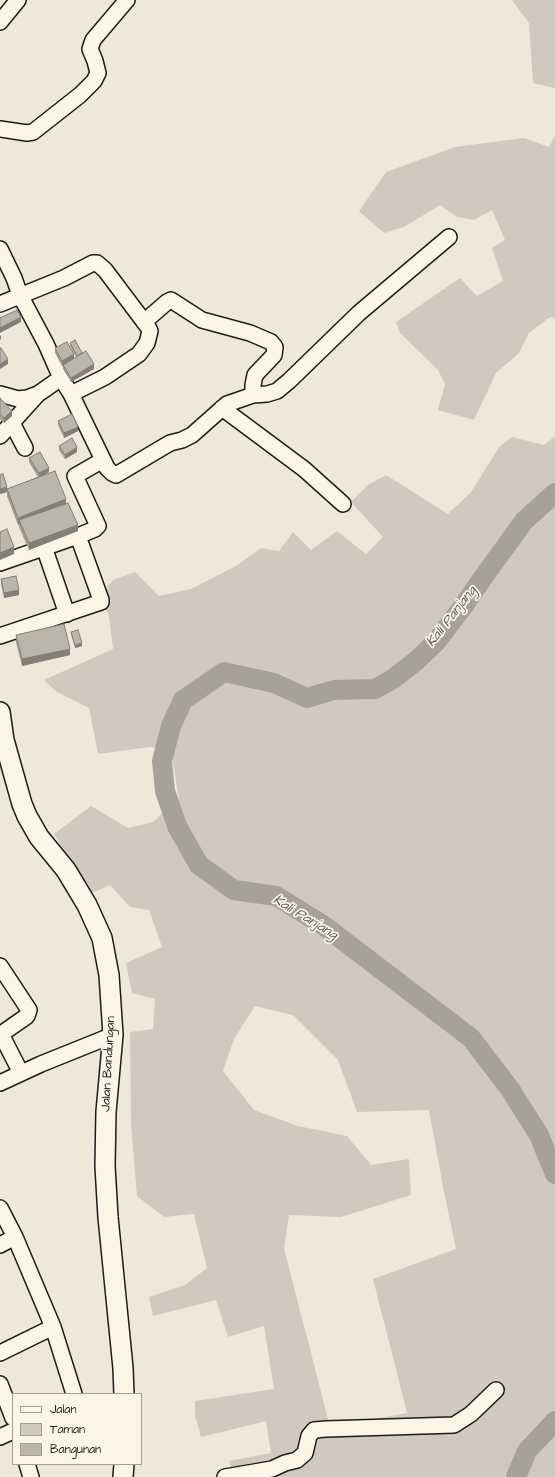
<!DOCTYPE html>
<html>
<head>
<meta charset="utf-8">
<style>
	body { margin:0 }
	#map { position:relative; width:555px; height:1477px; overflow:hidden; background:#eee8d9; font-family:"Architects Daughter",sans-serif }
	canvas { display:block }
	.legend { position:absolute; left:12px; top:1393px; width:130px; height:72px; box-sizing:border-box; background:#fcf5e5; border:1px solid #a29e95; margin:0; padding:5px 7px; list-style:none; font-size:12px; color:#1c1c1c }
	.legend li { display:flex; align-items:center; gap:8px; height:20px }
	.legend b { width:20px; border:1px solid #a29e95 }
</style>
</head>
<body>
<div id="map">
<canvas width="555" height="1477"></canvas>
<ul class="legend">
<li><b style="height:5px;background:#fcf5e5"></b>Jalan</li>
<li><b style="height:11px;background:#cfcabd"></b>Taman</li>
<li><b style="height:11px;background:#bab6aa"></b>Bangunan</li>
</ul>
</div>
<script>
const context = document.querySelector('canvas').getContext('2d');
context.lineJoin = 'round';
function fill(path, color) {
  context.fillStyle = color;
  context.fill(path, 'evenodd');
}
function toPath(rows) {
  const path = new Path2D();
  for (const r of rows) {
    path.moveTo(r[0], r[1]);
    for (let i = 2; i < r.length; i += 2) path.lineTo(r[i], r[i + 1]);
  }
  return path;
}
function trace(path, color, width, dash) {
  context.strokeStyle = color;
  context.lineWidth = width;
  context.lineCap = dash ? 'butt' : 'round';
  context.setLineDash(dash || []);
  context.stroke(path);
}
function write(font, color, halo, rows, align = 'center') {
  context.font = font + ' "Architects Daughter",sans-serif';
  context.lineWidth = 3.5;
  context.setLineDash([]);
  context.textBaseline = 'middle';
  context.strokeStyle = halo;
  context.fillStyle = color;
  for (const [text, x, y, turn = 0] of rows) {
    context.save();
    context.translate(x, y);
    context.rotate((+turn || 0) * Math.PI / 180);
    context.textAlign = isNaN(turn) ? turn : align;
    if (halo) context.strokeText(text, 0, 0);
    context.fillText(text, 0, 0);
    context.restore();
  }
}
fill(toPath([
	[512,0,555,0,555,88,533,83,529,23],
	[555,136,555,318,550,317,529,333,519,353,496,373,474,420,438,410,445,384,438,370,400,333,396,322,460,278,477,296,503,281,492,248,505,240,492,210,474,220,457,217,440,205,404,227,384,233,359,211,386,172,455,147,524,138,549,147],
	[555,436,555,1477,234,1477,229,1461,271,1453,266,1421,201,1437,195,1415,195,1401,274,1389,264,1326,228,1337,216,1300,153,1316,149,1297,185,1285,207,1268,194,1214,164,1217,137,1196,131,1124,130,1032,153,1029,155,999,132,993,126,963,162,947,149,910,130,907,110,885,90,894,54,834,91,806,128,828,153,822,179,799,171,750,150,747,98,754,89,708,57,692,44,680,113,649,109,616,100,596,113,580,135,572,159,596,191,589,236,566,261,548,279,551,293,532,311,550,337,531,366,554,383,537,351,502,368,485,386,475,448,514,471,492,500,446,512,437,544,445],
	[255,1006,293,1015,338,1060,357,1112,429,1110,444,1192,456,1249,373,1279,407,1413,330,1427,284,1248,289,1215,341,1217,411,1195,409,1159,371,1165,347,1136,298,1126,254,1110,223,1071,234,1039]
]), '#cfcabd');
trace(toPath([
	[555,493,524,521,482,579,462,608,436,642,416,661,393,679,375,689,334,690,307,698,274,683,224,672,183,700,171,726,162,761,165,791,177,826,199,865,234,890,276,896,323,925,471,1038,510,1089,539,1135,555,1174],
	[516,1477,527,1451,555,1421]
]), '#a7a299', 20);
const minor = toPath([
	[0,22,18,0],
	[0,129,27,133,33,132,80,95,94,81,98,73,95,61,90,49,93,40,127,0],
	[0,249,14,278,20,295,46,344,61,378,71,394,107,468,112,473,116,475,170,443,182,440,192,435,227,404,253,395,267,394,277,391,289,381,359,313,449,237],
	[0,304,64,278,93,263,97,263,105,270,148,327,150,331,147,343,139,354,105,377,71,394],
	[144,322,167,302,171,300,202,320,250,333,271,342,275,347,274,355,255,375,253,385,253,395],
	[0,394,18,399,27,398,38,394,61,378],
	[222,408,304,469,343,504],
	[12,423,25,448],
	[0,436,38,394],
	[78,536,95,529,98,526,75,476,103,460],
	[44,547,67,614],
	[0,563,78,536,101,600,101,602,0,636],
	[0,966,29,1010,27,1016,4,1032,2,1036,21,1073],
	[0,1083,41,1064,113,1035],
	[0,1208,15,1237,53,1327,74,1394],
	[0,1245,15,1237],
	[0,1353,53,1327],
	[0,1384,13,1418],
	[0,1437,13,1431],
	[27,1464,31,1477],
	[225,1477,272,1469,285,1463,297,1460,305,1453,309,1436,314,1430,326,1429,454,1425,471,1414,496,1390]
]);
const major = toPath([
	[0,712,4,740,22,804,27,816,39,837,66,870,87,905,102,938,109,975,113,1035,106,1112,105,1166,108,1217,123,1368,124,1394],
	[123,1477,124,1464]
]);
trace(minor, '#1c1c1c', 18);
trace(major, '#1c1c1c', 22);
trace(minor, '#fcf5e5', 15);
trace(major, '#fcf5e5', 19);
fill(toPath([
	[70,343,82,353,94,369,71,382,63,369,63,365,62,366,55,353,55,348,74,358,76,357,70,345],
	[0,398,12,416,4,423,0,419],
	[58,421,78,431,64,438,58,425],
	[59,446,77,452,65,459,59,450],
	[29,458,49,472,44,475,66,503,78,531,29,550,19,527,19,524,18,525,7,496,7,492,0,494,7,489,38,477,29,462],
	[1,579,19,595,4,598,1,584],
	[71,632,82,646,75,648,71,634],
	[16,635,70,655,22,666,16,642]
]), '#a09d92');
fill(toPath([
	[21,317,21,322,0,333,0,328],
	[1,335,1,339,0,340,0,336],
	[74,354,74,359,62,366,62,361],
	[8,359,8,364,0,369,0,364],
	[94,364,94,369,71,382,71,378],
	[12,411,12,416,4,423,4,418],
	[78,427,78,431,64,438,64,433],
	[77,447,77,452,65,459,65,455],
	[49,468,49,472,39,478,39,473],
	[7,487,7,491,7,489,7,492,0,494,0,489],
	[66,499,66,506,19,520,19,524,18,525,18,518],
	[78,525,78,531,29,550,29,543],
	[14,547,14,554,0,560,0,553],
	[19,590,19,595,4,598,4,593],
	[82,643,82,646,75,648,75,645],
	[70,649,70,655,22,666,22,659]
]), '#827f77');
const building = toPath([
	[17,310,21,317,0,328,0,318,17,310],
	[75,340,82,353,77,356,70,343,75,340],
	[67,342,74,354,62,361,55,348,67,342],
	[0,348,1,348,8,359,0,364,0,348],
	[86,351,94,364,71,378,63,365,86,351],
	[0,398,12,411,4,418,0,414,0,398],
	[72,414,78,427,64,433,58,421,72,414],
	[72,438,77,447,65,455,59,446,72,438],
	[40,452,49,468,39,473,29,458,40,452],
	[55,471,66,499,18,518,7,489,55,471],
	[3,474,7,487,0,489,0,475,3,474],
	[68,503,78,525,29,543,19,520,68,503],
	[7,529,14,547,0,553,0,532,7,529],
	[16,576,19,590,4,593,1,579,16,576],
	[64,624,70,649,22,659,16,635,64,624],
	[78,630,82,643,75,645,71,632,78,630]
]);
fill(building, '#bab6aa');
trace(building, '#827f77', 1);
write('13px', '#1c1c1c', '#fcf5e5', [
	["Jalan Bandungan",109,1064,-87]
]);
write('italic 14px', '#5b5854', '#fcf5e5', [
	["Kali Panjang",452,617,-52],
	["Kali Panjang",305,918,31]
]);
</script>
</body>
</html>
